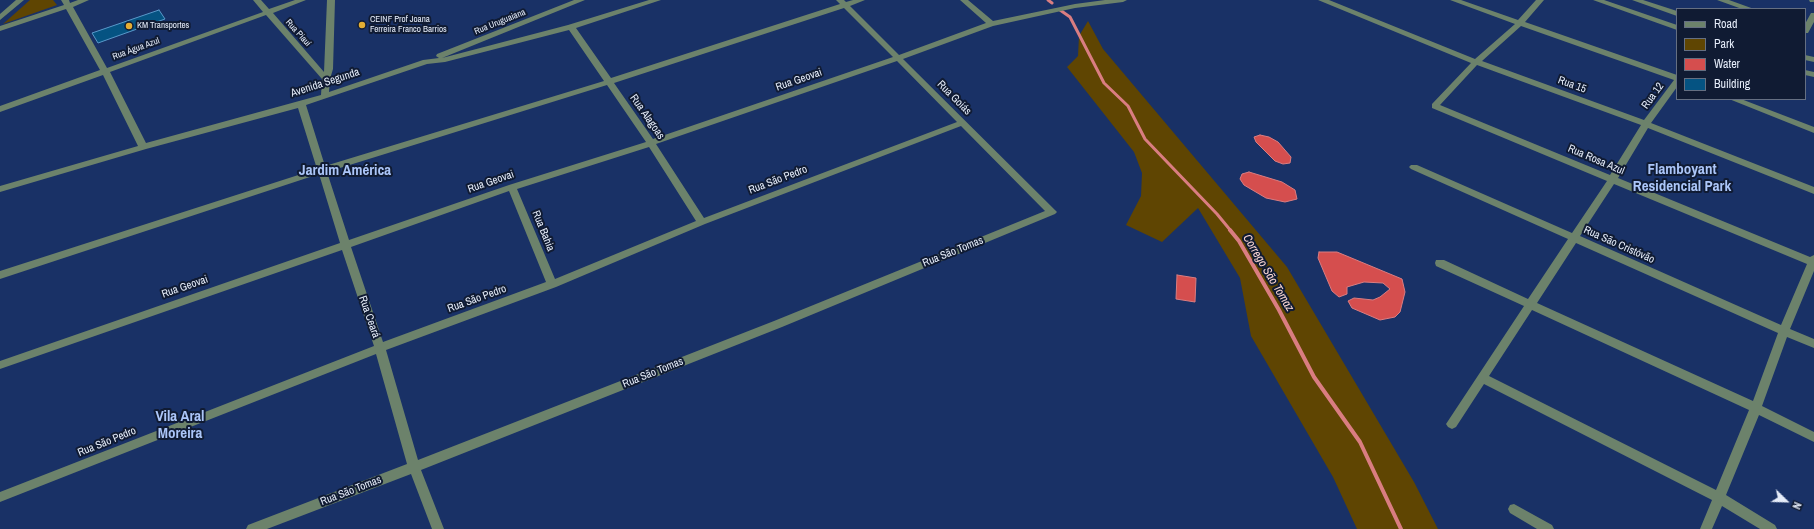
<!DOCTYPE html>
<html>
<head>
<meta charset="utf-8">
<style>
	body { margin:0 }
	#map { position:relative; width:1814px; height:529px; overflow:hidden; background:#193166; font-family:"Archivo Narrow",sans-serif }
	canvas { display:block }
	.legend { position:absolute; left:1676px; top:8px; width:130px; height:92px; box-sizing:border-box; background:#101b33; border:1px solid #656f82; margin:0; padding:5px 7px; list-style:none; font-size:12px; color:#e5ecf9 }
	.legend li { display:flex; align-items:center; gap:8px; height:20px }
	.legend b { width:20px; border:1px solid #656f82 }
	.north { position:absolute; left:1766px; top:481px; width:40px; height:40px; -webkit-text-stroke:3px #101b33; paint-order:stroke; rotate:113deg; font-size:11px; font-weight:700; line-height:16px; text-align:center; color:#e5ecf9 }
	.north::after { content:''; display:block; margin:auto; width:14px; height:18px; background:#e5ecf9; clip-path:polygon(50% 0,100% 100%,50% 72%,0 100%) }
</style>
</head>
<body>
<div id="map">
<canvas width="1814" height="529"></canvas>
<ul class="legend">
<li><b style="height:5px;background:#6c826b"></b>Road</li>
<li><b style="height:11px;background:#5f4502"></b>Park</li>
<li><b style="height:11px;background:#d54e4e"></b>Water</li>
<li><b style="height:11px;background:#055382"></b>Building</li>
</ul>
<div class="north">N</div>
</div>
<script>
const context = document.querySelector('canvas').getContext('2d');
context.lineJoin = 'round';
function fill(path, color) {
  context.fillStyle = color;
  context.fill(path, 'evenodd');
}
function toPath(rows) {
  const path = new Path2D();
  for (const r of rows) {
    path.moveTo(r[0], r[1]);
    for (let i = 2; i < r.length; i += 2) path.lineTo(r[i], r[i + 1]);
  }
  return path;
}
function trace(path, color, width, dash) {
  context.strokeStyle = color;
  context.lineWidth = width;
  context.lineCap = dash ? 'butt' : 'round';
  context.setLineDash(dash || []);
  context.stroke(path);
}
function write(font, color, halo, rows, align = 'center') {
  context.font = font + ' "Archivo Narrow",sans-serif';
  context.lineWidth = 4;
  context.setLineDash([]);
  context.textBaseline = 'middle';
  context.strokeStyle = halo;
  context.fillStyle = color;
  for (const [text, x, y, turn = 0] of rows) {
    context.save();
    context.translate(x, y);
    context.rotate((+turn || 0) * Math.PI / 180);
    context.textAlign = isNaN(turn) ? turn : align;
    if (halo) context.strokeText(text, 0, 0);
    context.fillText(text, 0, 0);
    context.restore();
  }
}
fill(toPath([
	[30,0,53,0,57,5,3,24],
	[1088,21,1103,49,1287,267,1414,482,1438,529,1357,529,1333,477,1251,336,1240,278,1198,208,1162,242,1126,225,1141,196,1142,173,1134,152,1067,67,1078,56,1079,36]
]), '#5f4502');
const water = toPath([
	[1260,135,1269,137,1278,142,1291,157,1290,163,1283,164,1275,161,1256,142,1254,137,1260,135],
	[1249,172,1282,182,1295,190,1297,199,1285,202,1266,198,1244,185,1240,179,1242,174,1249,172],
	[1319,252,1337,252,1402,279,1405,292,1400,312,1395,317,1380,320,1352,308,1348,301,1354,298,1373,300,1380,297,1390,289,1383,283,1364,282,1347,287,1347,294,1339,297,1332,291,1318,258,1319,252],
	[1177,275,1196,278,1195,302,1176,299,1177,275]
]);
fill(water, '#d54e4e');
trace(water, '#da7d81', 1);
trace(toPath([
	[1048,0,1052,3],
	[1060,10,1070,17,1104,83,1128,106,1145,139,1217,214,1231,231]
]), '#da7d81', 3);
trace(toPath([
	[1230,230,1239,241,1279,310,1314,377,1360,442,1401,529]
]), '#da7d81', 4);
const building = toPath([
	[159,10,165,19,98,43,92,33,159,10]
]);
fill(building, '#055382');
trace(building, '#5a99ca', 1);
fill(toPath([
	[16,0,24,0,0,20,0,14,16,0],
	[61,0,69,0,70,3,78,0,89,0,73,7,107,68,263,12,253,0,261,0,269,9,295,0,306,0,273,13,324,72,327,0,335,0,333,69,330,79,329,92,423,60,439,58,436,56,437,54,574,0,585,0,442,58,568,25,649,0,661,0,576,28,611,78,840,4,836,0,844,0,846,2,853,0,865,0,850,6,899,55,986,23,960,0,968,0,993,21,1075,4,1105,0,1127,0,1123,2,1075,8,993,26,903,59,1055,210,1057,212,1055,214,782,327,421,470,444,529,432,529,411,474,267,529,246,529,248,525,407,464,376,354,0,502,0,492,374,346,342,250,0,369,0,361,340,243,319,174,0,279,0,271,317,169,298,108,146,149,0,192,0,186,138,146,103,75,0,112,0,106,100,70,66,9,0,31,0,26,64,5,61,0],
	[844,8,893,57,653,139,614,83,844,8],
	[266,15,322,79,321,95,146,143,110,72,266,15],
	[569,30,604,81,325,166,306,105,427,64,445,62,569,30],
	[897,61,957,122,704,218,656,144,897,61],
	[607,85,646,142,509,185,349,240,327,172,607,85],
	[961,126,1045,211,774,321,418,460,386,350,556,287,705,224,961,126],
	[649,147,696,221,555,279,517,189,649,147],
	[509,191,546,282,383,342,351,247,509,191],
	[1318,0,1329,0,1475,59,1515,24,1450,0,1461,0,1518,20,1536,0,1544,0,1525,22,1677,75,1677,87,1651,123,1814,187,1814,194,1648,128,1618,178,1810,257,1814,255,1814,271,1790,329,1814,339,1814,348,1787,337,1762,406,1814,432,1814,442,1759,415,1726,495,1775,525,1777,529,1760,529,1722,506,1712,529,1700,529,1712,500,1484,384,1456,427,1452,429,1448,427,1446,424,1448,421,1524,306,1436,266,1435,263,1436,260,1444,260,1528,299,1568,239,1411,169,1409,167,1411,165,1417,165,1572,233,1607,181,1432,108,1432,104,1471,63,1318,0],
	[1521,26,1674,80,1644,120,1482,61,1521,26],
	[1477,65,1641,125,1610,175,1440,105,1477,65],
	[1614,184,1807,264,1781,325,1580,236,1614,184],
	[1576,243,1778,333,1753,401,1537,303,1576,243],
	[1532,310,1749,410,1716,490,1489,376,1532,310],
	[1593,0,1604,0,1677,25,1677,30,1593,0],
	[1632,0,1643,0,1677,11,1677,16,1632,0],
	[1717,0,1729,0,1754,9,1742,9,1717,0],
	[1809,0,1814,0,1814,2,1810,2,1809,0],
	[1811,13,1814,13,1814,22,1808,33,1805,33,1805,24,1811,13],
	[1805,55,1814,57,1814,62,1805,60,1805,55],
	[1805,70,1814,72,1814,77,1805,75,1805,70],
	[1729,99,1741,99,1814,127,1814,133,1729,99],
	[1514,504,1552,525,1554,529,1537,529,1510,513,1508,509,1510,505,1514,504]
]), '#6c826b');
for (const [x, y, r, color] of [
	[362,25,4,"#e3ae34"],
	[129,26,4,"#e3ae34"]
]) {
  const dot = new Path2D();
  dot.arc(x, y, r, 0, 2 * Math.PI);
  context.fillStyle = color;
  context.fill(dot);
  trace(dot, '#101b33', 1.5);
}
write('9px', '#e5ecf9', '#101b33', [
	["CEINF Prof Joana",370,20],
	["Ferreira Franco Barrios",370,30],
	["KM Transportes",137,26]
], 'left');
write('9px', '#e5ecf9', '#101b33', [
	["Rua Uruguaiana",500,22,-22],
	["Rua Piauí",298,33,48],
	["Rua Água Azul",136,49,-20]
]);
write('11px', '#e5ecf9', '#101b33', [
	["Rua Geovai",799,80,-19],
	["Avenida Segunda",325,83,-18],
	["Rua 15",1572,85,20],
	["Rua 12",1653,96,-54],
	["Rua Goiás",954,98,45],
	["Rua Alagoas",647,117,55],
	["Rua Rosa Azul",1596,160,23],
	["Rua São Pedro",778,180,-21],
	["Rua Geovai",491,182,-19],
	["Rua Bahia",543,231,68],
	["Rua São Cristóvão",1619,245,24],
	["Rua São Tomas",953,252,-22],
	["Rua Geovai",185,287,-19],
	["Rua São Pedro",477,299,-20],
	["Rua Ceará",369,317,71],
	["Rua São Tomas",653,373,-22],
	["Rua São Pedro",107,442,-22],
	["Rua São Tomas",351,491,-21]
]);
write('italic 12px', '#f9d5d2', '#101b33', [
	["Corrego São Tomaz",1268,273,59]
]);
write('bold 15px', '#acc6f9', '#101b33', [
	["Flamboyant",1682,170],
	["Residencial Park",1682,187],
	["Jardim América",345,171],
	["Vila Aral",180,417],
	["Moreira",180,434]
]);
</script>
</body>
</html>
